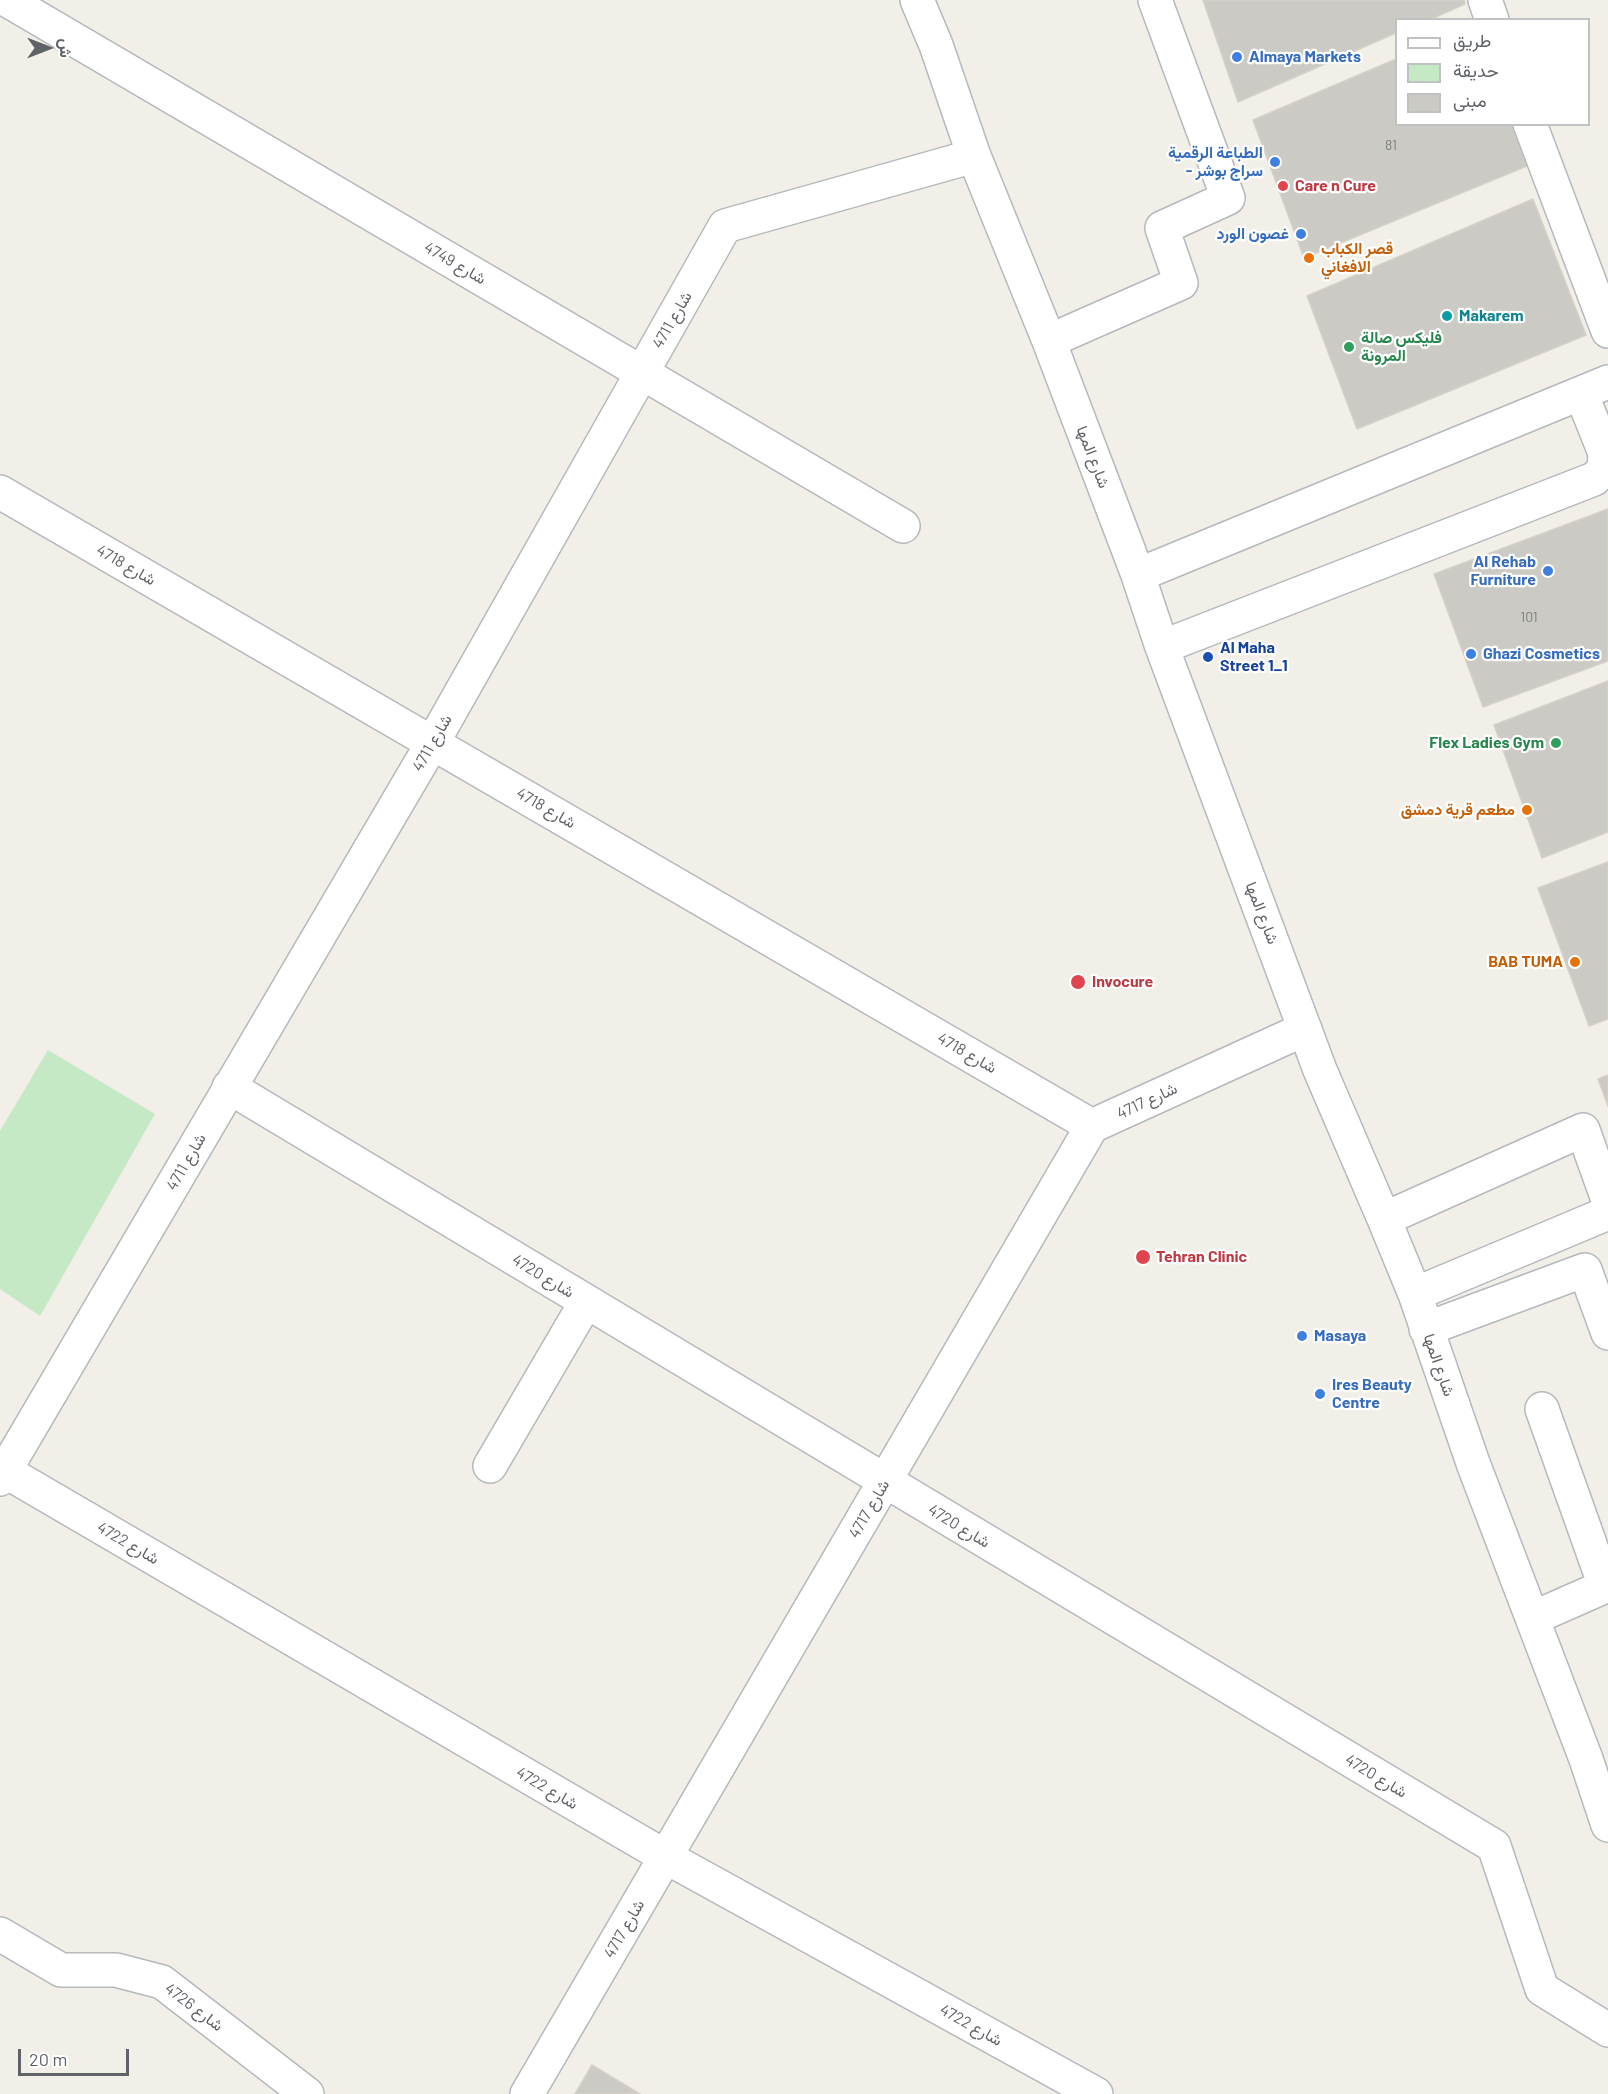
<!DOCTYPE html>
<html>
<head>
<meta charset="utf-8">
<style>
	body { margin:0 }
	#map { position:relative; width:1608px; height:2094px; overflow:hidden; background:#f1efe8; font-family:Barlow,Vazirmatn,sans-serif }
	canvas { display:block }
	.legend { position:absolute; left:1395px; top:18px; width:195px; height:108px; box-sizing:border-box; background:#fff; border:2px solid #bfc1c3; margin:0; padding:8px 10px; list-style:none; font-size:18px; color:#5f6368 }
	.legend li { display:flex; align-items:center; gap:12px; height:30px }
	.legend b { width:30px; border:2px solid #bfc1c3 }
	.north { position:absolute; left:18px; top:18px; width:60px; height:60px; -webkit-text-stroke:4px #fff; paint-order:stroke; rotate:90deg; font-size:16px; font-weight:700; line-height:24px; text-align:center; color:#5f6368 }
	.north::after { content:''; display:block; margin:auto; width:21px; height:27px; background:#5f6368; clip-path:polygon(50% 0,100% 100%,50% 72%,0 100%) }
	.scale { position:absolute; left:18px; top:2049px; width:111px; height:27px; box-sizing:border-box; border:3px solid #5f6368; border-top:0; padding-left:8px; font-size:18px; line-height:21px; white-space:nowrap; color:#5f6368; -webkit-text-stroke:4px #fff; paint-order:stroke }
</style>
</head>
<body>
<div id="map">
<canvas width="1608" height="2094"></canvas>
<ul class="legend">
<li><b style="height:8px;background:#fff"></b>طريق</li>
<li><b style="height:16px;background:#c5e8c5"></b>حديقة</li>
<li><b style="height:16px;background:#cccac5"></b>مبنى</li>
</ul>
<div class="north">ش</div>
<div class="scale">20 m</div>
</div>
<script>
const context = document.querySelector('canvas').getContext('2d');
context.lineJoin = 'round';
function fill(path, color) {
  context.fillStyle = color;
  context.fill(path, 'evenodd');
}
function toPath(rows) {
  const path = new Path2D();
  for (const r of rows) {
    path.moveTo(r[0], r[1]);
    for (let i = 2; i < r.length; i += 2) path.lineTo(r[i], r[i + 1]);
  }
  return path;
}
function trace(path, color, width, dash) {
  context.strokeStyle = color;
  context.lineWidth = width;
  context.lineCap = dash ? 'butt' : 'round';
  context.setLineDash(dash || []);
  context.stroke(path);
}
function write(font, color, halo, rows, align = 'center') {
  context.font = font + ' Barlow,Vazirmatn,sans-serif';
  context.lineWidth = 4.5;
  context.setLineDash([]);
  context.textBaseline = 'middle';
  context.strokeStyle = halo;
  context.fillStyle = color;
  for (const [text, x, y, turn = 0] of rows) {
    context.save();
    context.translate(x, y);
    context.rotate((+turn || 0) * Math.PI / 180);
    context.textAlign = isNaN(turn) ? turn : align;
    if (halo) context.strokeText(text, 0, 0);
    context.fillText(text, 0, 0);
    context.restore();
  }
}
fill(toPath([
	[48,1050,155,1114,40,1316,0,1289,0,1131]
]), '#c5e8c5');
const building = toPath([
	[1203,0,1464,0,1465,4,1429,20,1396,20,1396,33,1238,102,1203,0],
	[1396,59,1396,124,1511,124,1527,166,1304,258,1253,120,1396,59],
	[1533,199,1586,335,1357,429,1307,296,1533,199],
	[1608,509,1608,661,1483,707,1434,574,1608,509],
	[1608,681,1608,832,1542,858,1494,725,1608,681],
	[1608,862,1608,1019,1589,1026,1538,888,1608,862],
	[1608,1075,1608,1106,1598,1079,1608,1075],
	[592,2065,640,2094,575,2094,592,2065]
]);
fill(building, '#cccac5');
trace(building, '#d6d1c6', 1.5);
const minor = toPath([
	[7,0,903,526],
	[917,0,936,45,974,156,1049,341,1138,575,1162,647,1320,1070,1384,1219,1415,1294,1473,1463,1586,1759,1608,1825],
	[1485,0,1492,20],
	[1530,124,1608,331],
	[1049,341,1181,283,1162,228,1228,198,1155,0],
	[0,492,1092,1126],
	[1138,575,1608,382],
	[1162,647,1594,479,1604,470,1605,453,1581,393],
	[229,1087,1494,1846,1542,1989,1608,2030],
	[1384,1219,1583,1130,1608,1200],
	[1415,1294,1608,1213],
	[1426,1329,1585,1270,1608,1333],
	[1542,1409,1605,1586],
	[490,1466,586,1302],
	[5,1471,666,1857,1096,2094],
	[0,1479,433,742,725,226,974,156],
	[1533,1618,1608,1585],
	[0,1934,61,1970,116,1970,162,1982,307,2094],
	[527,2094,1092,1126,1305,1029]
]);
trace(minor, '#b5b8bc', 36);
trace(minor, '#fff', 33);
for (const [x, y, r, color] of [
	[1237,57,6,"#3f7fe0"],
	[1275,162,6,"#3f7fe0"],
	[1283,186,6,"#e0444e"],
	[1301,234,6,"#3f7fe0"],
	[1309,258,6,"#e8710a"],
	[1447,316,6,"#0f9aa8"],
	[1349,347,6,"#2e9e5b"],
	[1548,571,6,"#3f7fe0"],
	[1471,654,6,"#3f7fe0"],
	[1208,657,6,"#1a4fb4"],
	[1556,743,6,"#2e9e5b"],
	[1527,810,6,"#e8710a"],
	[1575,962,6,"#e8710a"],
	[1078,982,8,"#e0444e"],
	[1143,1257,8,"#e0444e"],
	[1302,1336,6,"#3f7fe0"],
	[1320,1394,6,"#3f7fe0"]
]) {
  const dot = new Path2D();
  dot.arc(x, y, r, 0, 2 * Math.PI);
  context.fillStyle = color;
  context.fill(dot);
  trace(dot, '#fff', 2);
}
write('14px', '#7a7d7f', null, [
	["81",1391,145],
	["101",1529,617]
]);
write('bold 16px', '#366cbe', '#fff', [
	["Almaya Markets",1249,57],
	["الطباعة الرقمية",1263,153,"right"],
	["- سراج بوشر",1263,171,"right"],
	["غصون الورد",1289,234,"right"],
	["Al Rehab",1536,562,"right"],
	["Furniture",1536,580,"right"],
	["Ghazi Cosmetics",1483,654],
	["Masaya",1314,1336],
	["Ires Beauty",1332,1385],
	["Centre",1332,1403]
], 'left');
write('bold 16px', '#be3a42', '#fff', [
	["Care n Cure",1295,186],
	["Invocure",1092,982],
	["Tehran Clinic",1156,1257]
], 'left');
write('bold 16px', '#c56008', '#fff', [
	["قصر الكباب",1321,249,"left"],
	["الافغاني",1321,267,"left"],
	["مطعم قرية دمشق",1515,810],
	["BAB TUMA",1563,962]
], 'right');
write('16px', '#5f6368', '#fff', [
	["4749 شارع",455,263,30],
	["4711 شارع",672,320,-60],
	["شارع المها",1093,457,69],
	["4718 شارع",126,565,30],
	["4711 شارع",432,743,-60],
	["4718 شارع",546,808,30],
	["شارع المها",1262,913,69],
	["4718 شارع",967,1053,30],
	["4717 شارع",1147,1101,-25],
	["4711 شارع",186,1162,-60],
	["4720 شارع",543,1276,31],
	["شارع المها",1439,1365,71],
	["4717 شارع",869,1509,-60],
	["4720 شارع",959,1526,31],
	["شارع 4722",128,1543,30],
	["4720 شارع",1376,1776,31],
	["شارع 4722",547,1788,30],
	["4717 شارع",624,1929,-60],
	["4726 شارع",194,2007,37],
	["شارع 4722",971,2025,29]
]);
write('bold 16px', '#0d838f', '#fff', [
	["Makarem",1459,316]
], 'left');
write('bold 16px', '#27864d', '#fff', [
	["فليكس صالة",1361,338],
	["المرونة",1361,356],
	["Flex Ladies Gym",1544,743,"right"]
], 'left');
write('bold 16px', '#164399', '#fff', [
	["Al Maha",1220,648],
	["Street 1_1",1220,666]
], 'left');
</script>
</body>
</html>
